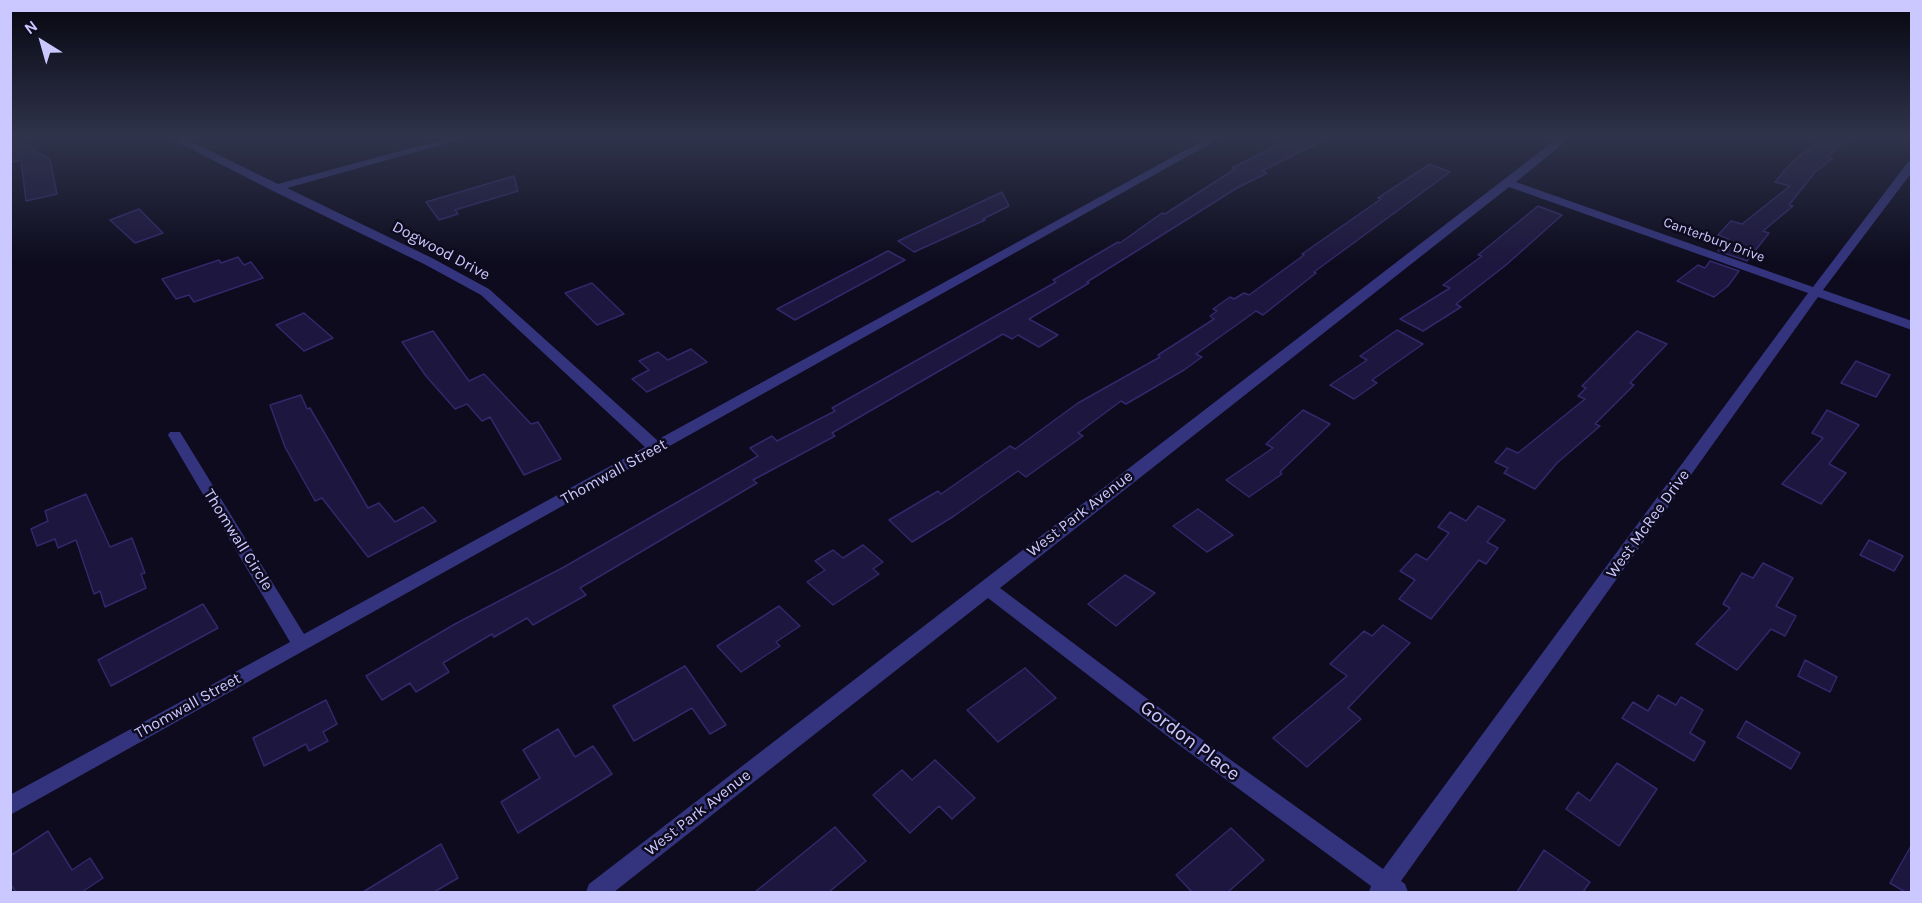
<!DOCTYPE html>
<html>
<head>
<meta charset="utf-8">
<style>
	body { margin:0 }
	#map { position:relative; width:1922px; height:903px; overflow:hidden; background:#0d0b1d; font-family:Karla,sans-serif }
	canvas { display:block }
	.frame { position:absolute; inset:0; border:12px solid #cbc7ff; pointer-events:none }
	.north { position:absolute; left:12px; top:12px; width:60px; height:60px; -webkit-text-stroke:4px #0d0b1d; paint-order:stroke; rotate:323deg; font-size:16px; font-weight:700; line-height:24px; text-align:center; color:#cbc7ff }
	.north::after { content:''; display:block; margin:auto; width:21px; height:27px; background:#cbc7ff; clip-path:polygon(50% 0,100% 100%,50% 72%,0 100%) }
</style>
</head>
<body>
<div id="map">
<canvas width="1922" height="903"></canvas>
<div class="frame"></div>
<div class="north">N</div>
</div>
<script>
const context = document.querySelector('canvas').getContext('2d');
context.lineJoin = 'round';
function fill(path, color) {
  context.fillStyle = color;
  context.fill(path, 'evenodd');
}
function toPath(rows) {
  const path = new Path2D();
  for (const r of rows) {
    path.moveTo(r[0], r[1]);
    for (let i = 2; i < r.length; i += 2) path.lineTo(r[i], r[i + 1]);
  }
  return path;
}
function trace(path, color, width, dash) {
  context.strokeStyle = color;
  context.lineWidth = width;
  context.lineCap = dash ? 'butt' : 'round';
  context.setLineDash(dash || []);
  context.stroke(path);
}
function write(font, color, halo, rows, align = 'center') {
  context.font = font + ' Karla,sans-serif';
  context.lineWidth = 5;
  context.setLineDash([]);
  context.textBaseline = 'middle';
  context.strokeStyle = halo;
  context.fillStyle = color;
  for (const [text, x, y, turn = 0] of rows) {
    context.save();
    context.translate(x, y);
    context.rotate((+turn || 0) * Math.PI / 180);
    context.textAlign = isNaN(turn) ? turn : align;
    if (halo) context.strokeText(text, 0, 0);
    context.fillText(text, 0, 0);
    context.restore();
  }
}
const building = toPath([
	[10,137,16,137,50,160,57,194,26,201,21,160,10,163,10,137],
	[1293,137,1330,137,1262,171,1267,173,1237,188,1087,282,1089,283,1029,319,1058,335,1039,347,1018,335,1012,339,1003,334,832,433,835,436,753,480,757,483,580,588,586,595,533,625,527,618,494,637,492,634,443,663,449,672,416,692,410,683,382,700,366,676,455,624,564,567,758,456,750,448,772,436,777,441,835,411,832,408,1056,282,1053,280,1118,242,1120,243,1162,213,1165,214,1235,169,1232,168,1293,137],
	[1823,137,1851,137,1827,157,1833,158,1815,172,1789,205,1793,206,1763,231,1769,233,1747,261,1718,251,1728,239,1718,235,1731,221,1742,224,1790,186,1775,182,1792,162,1823,137],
	[1430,164,1450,172,1314,272,1316,273,1263,315,1256,311,1196,354,1202,357,1184,370,1126,404,1121,401,1078,433,1083,436,1026,477,1018,471,954,516,912,542,889,520,938,491,941,494,1010,446,1015,449,1078,403,1160,357,1158,355,1214,319,1210,316,1217,311,1213,309,1230,297,1234,299,1244,293,1249,295,1304,255,1302,254,1381,199,1378,198,1430,164],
	[514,176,518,191,455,210,458,214,439,220,426,202,514,176],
	[1002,192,1009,206,983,219,985,220,914,252,898,241,1002,192],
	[1538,206,1562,215,1506,265,1456,304,1461,307,1423,331,1400,319,1450,288,1443,285,1482,256,1478,255,1538,206],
	[139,209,163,233,135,243,110,220,139,209],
	[888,251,905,260,795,320,777,309,888,251],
	[238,257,244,265,251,262,263,278,194,302,189,295,176,299,162,279,219,260,221,263,238,257],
	[1710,261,1739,271,1728,286,1714,297,1677,281,1698,265,1705,268,1710,261],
	[592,283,624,314,597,325,565,293,592,283],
	[304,313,333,338,304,351,276,325,304,313],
	[1397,330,1423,344,1372,380,1377,383,1354,399,1330,385,1367,360,1360,356,1397,330],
	[433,331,469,381,484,374,531,424,538,422,561,459,524,475,490,417,482,421,467,404,455,409,426,376,402,342,433,331],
	[1637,331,1667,344,1630,383,1634,385,1595,424,1600,426,1557,463,1535,489,1504,473,1508,468,1495,462,1507,448,1518,453,1585,399,1578,396,1586,388,1582,386,1637,331],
	[691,349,707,362,647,392,632,379,649,370,639,361,658,352,668,360,691,349],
	[1856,361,1890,375,1876,397,1841,383,1856,361],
	[301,395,307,409,310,408,368,508,379,503,395,522,423,507,436,521,368,557,322,498,315,501,285,447,270,405,301,395],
	[1303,410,1330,424,1280,472,1282,474,1249,497,1226,480,1273,448,1266,444,1303,410],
	[1827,410,1859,425,1829,464,1846,473,1821,504,1782,484,1823,438,1812,433,1827,410],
	[86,494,110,547,132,538,145,573,141,574,146,588,105,607,100,591,94,594,76,540,58,548,55,539,37,546,31,529,48,521,45,511,86,494],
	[1478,506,1505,520,1487,542,1498,548,1486,564,1479,560,1431,619,1399,599,1415,580,1400,571,1416,554,1427,560,1449,533,1438,527,1450,512,1466,521,1478,506],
	[1198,509,1233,535,1207,552,1173,526,1198,509],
	[1869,540,1903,556,1894,571,1860,555,1869,540],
	[863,545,883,562,873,569,879,574,833,605,807,582,825,570,815,561,833,550,843,558,863,545],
	[1763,563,1793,578,1776,606,1796,616,1785,636,1771,629,1737,670,1696,644,1730,608,1723,604,1742,573,1753,578,1763,563],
	[1125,575,1155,593,1116,626,1088,604,1125,575],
	[203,604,218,628,111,686,98,660,203,604],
	[779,606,800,626,776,642,780,646,741,672,717,646,779,606],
	[1383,625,1410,643,1348,708,1361,719,1307,767,1273,738,1347,676,1330,664,1364,631,1372,636,1383,625],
	[1805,660,1837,677,1830,692,1798,676,1805,660],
	[685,666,726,725,710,734,692,708,634,741,613,706,685,666],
	[1025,668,1056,698,998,742,967,710,1025,668],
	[1658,695,1676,705,1681,697,1703,710,1690,733,1705,742,1694,761,1622,718,1633,702,1648,711,1658,695],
	[326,700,337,724,323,732,328,741,309,751,306,744,264,766,253,738,326,700],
	[1746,721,1800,753,1791,769,1737,737,1746,721],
	[558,729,575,757,593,746,612,774,518,833,501,802,540,778,523,750,558,729],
	[935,760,975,798,952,819,939,806,910,833,873,795,902,770,912,780,935,760],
	[1617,763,1657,789,1619,846,1566,809,1578,792,1590,801,1617,763],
	[835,827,866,861,829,892,755,892,835,827],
	[1231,828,1264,860,1228,892,1192,892,1176,875,1231,828],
	[48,831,72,870,90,858,103,878,82,892,16,892,10,884,10,856,48,831],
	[441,844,458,878,434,892,363,892,441,844],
	[1911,846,1911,892,1905,892,1890,883,1911,846],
	[1544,850,1590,882,1583,892,1517,892,1544,850]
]);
fill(building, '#1d163e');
trace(building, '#32286b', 1.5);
fill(toPath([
	[168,137,182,137,278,184,452,137,470,137,287,188,432,258,489,289,657,440,1209,137,1222,137,10,815,10,795,290,642,168,435,170,432,180,432,304,634,645,447,481,295,424,264,271,190,168,137],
	[1559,137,1571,137,1516,182,1813,287,1908,162,1912,161,1912,172,1823,290,1912,321,1912,330,1818,297,1401,881,1405,884,1408,892,1369,892,1371,886,1175,742,988,598,614,892,586,892,589,884,1559,137],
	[1509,187,1808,293,1383,869,1189,730,1000,588,1509,187]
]), '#34347e');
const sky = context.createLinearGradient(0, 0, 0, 264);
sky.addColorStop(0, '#070610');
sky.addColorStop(0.52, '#2f344c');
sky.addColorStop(1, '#2f344c00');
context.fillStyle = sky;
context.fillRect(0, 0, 1922, 264);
write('14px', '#cbc7ff', '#0d0b1d', [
	["Canterbury Drive",1714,240,20]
]);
write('16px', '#cbc7ff', '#0d0b1d', [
	["Dogwood Drive",441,251,28],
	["Thomwall Street",614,472,-29],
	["West Park Avenue",1080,514,-38],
	["West McRee Drive",1648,524,-54],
	["Thomwall Circle",238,540,58],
	["Thomwall Street",188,706,-29],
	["West Park Avenue",698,813,-38]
]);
write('20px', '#cbc7ff', '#0d0b1d', [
	["Gordon Place",1190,741,37]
]);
</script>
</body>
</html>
